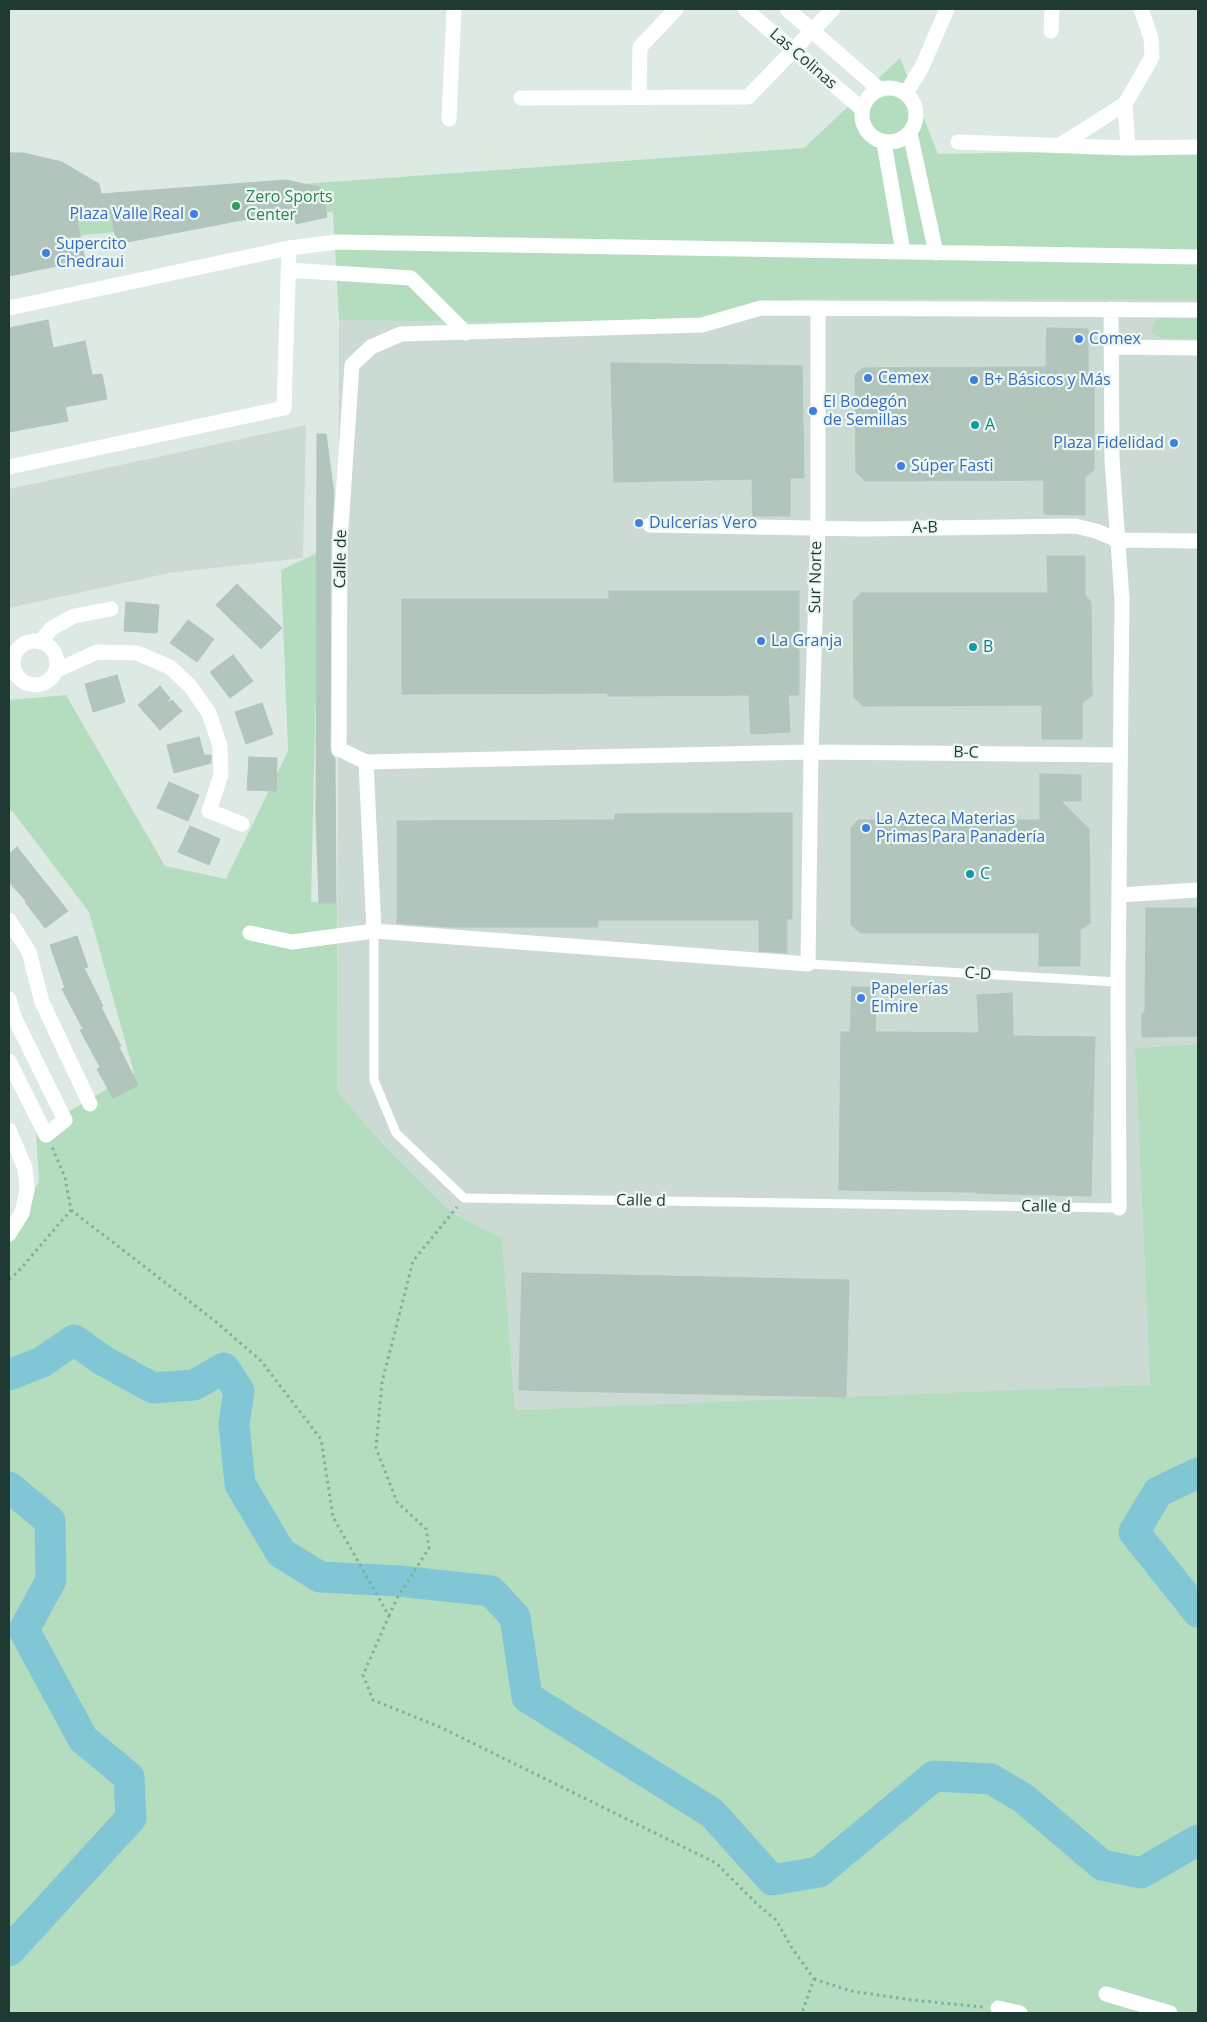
<!DOCTYPE html>
<html>
<head>
<meta charset="utf-8">
<style>
	body { margin:0 }
	#map { position:relative; width:1207px; height:2022px; overflow:hidden; background:#ddeae4; font-family:"Open Sans",sans-serif }
	canvas { display:block }
	.frame { position:absolute; inset:0; border:10px solid #1e3a33; pointer-events:none }
</style>
</head>
<body>
<div id="map">
<canvas width="1207" height="2022"></canvas>
<div class="frame"></div>
</div>
<script>
const context = document.querySelector('canvas').getContext('2d');
context.lineJoin = 'round';
function fill(path, color) {
  context.fillStyle = color;
  context.fill(path, 'evenodd');
}
function toPath(rows) {
  const path = new Path2D();
  for (const r of rows) {
    if (r.length === 3) {
      path.moveTo(r[0] + r[2], r[1]);
      path.arc(r[0], r[1], r[2], 0, 2 * Math.PI);
      continue;
    }
    path.moveTo(r[0], r[1]);
    for (let i = 2; i < r.length; i += 2) path.lineTo(r[i], r[i + 1]);
  }
  return path;
}
function trace(path, color, width, dash) {
  context.strokeStyle = color;
  context.lineWidth = width;
  context.lineCap = dash ? 'butt' : 'round';
  context.setLineDash(dash || []);
  context.stroke(path);
}
function write(font, color, halo, rows, align = 'center') {
  context.font = font + ' "Open Sans",sans-serif';
  context.lineWidth = 4.5;
  context.setLineDash([]);
  context.textBaseline = 'middle';
  context.strokeStyle = halo;
  context.fillStyle = color;
  for (const [text, x, y, turn = 0] of rows) {
    context.save();
    context.translate(x, y);
    context.rotate((+turn || 0) * Math.PI / 180);
    context.textAlign = isNaN(turn) ? turn : align;
    if (halo) context.strokeText(text, 0, 0);
    context.fillText(text, 0, 0);
    context.restore();
  }
}
fill(toPath([
	[800,299,1198,300,1198,1044,1135,1048,1150,1386,515,1410,502,1238,452,1213,381,1142,337,1091,339,320,699,325],
	[306,425,303,558,169,573,9,608,9,489]
]), '#cbdad3');
fill(toPath([
	[900,58,938,154,1198,149,1198,300,800,299,699,325,339,320,333,212,9,242,9,205,804,148],
	[1159,318,1198,319,1198,339,1160,338,1152,333,1153,324],
	[319,552,311,902,337,903,337,1091,381,1142,452,1213,502,1238,515,1410,1150,1385,1135,1048,1198,1044,1198,2013,9,2013,9,1228,39,1182,36,1131,134,1073,89,912,13,812,9,810,9,700,66,695,165,866,226,879,288,751,281,570]
]), '#b4ddbf');
trace(toPath([
	[9,1375,42,1362,74,1340,104,1361,153,1388,194,1385,224,1368,239,1391,234,1424,240,1484,281,1553,320,1577,399,1581,491,1591,515,1617,527,1697,712,1813,772,1880,819,1872,934,1776,991,1779,1023,1798,1102,1865,1141,1873,1198,1840],
	[1198,1473,1158,1492,1134,1532,1198,1612],
	[9,1487,50,1521,51,1580,24,1630,83,1739,129,1777,131,1818,9,1951]
]), '#81c6d4', 31);
const building = toPath([
	[9,153,24,153,62,162,99,184,101,194,286,180,321,188,327,217,296,224,294,210,117,244,111,214,77,221,85,260,9,276,9,153],
	[48,320,53,348,85,341,92,375,102,374,107,399,65,407,68,421,9,432,9,328,48,320],
	[1047,328,1088,329,1088,371,1094,376,1094,470,1085,477,1085,515,1044,514,1044,480,865,481,856,472,855,375,863,368,1046,367,1047,328],
	[611,363,802,366,804,478,790,478,790,516,753,516,752,479,614,482,611,363],
	[317,434,326,434,334,494,331,542,330,749,331,754,335,758,336,903,319,903,316,816,317,434],
	[1047,556,1085,556,1085,595,1091,602,1092,695,1082,703,1082,739,1042,739,1042,705,863,706,854,697,853,601,861,593,1048,593,1047,556],
	[237,584,282,628,261,649,216,605,237,584],
	[609,591,799,591,799,695,788,695,790,732,751,734,749,695,608,696,608,693,402,694,402,599,609,599,609,591],
	[126,602,159,605,157,633,124,631,126,602],
	[188,620,214,639,197,662,170,643,188,620],
	[233,655,253,681,230,698,210,672,233,655],
	[117,675,125,702,93,712,85,684,117,675],
	[160,686,170,698,166,704,172,700,182,711,160,730,138,705,160,686],
	[262,703,273,734,246,744,235,712,262,703],
	[199,737,204,755,211,755,211,763,174,773,167,745,199,737],
	[249,757,277,758,276,791,247,790,249,757],
	[1040,774,1081,775,1081,801,1061,801,1089,829,1090,923,1080,930,1080,966,1039,966,1039,933,861,933,851,925,851,828,858,820,1040,820,1040,774],
	[169,782,199,795,188,821,157,808,169,782],
	[792,813,792,919,787,919,787,953,759,951,759,920,598,920,598,927,449,927,397,923,397,821,615,820,615,814,792,813],
	[190,826,220,839,209,865,178,852,190,826],
	[17,847,68,911,45,928,25,902,26,901,9,882,9,854,17,847],
	[1146,908,1198,908,1198,1036,1142,1037,1142,1013,1145,1013,1146,908],
	[77,936,88,967,84,968,103,1006,101,1007,121,1046,119,1047,138,1085,113,1098,97,1069,100,1067,80,1030,83,1029,62,989,65,988,50,945,77,936],
	[852,987,876,987,875,1032,979,1033,977,995,1012,993,1013,1036,1095,1037,1091,1196,976,1193,976,1192,839,1190,841,1032,850,1032,852,987],
	[522,1273,849,1280,846,1397,519,1390,522,1273]
]);
fill(building, '#b2c5bd');
trace(building, '#afc4bc', 1);
trace(toPath([
	[71,1210,215,1321,261,1361,321,1439,333,1517,389,1616,363,1675,373,1700,440,1727,716,1863,758,1905,776,1920,792,1948,814,1979,802,2013],
	[9,1279,17,1273,71,1210,65,1177,52,1147],
	[389,1616,397,1598,429,1548,426,1529,397,1502,376,1448,382,1382,413,1261,457,1207],
	[814,1979,851,1991,912,2000,983,2007]
]), '#7bb0a0', 3, [2.5, 4]);
trace(toPath([
	[374,931,374,1080,396,1133,464,1198,1119,1208],
	[808,964,1118,982]
]), '#fff', 9);
trace(toPath([
	[745,9,862,109],
	[787,9,879,89],
	[1051,31,1052,9],
	[889,115,27],
	[906,93,922,67,947,9],
	[639,97,640,47,676,9],
	[521,98,748,97,833,9],
	[1125,104,1128,148],
	[449,119,454,9],
	[910,133,936,253],
	[958,142,1128,148,1198,147],
	[884,143,903,252],
	[1060,145,1125,104,1152,57,1151,38,1141,9],
	[288,270,411,278,466,333],
	[9,308,289,248,337,242,1198,257],
	[1111,309,1112,459,1122,599,1118,982,1119,1208],
	[1111,347,1198,348],
	[9,467,284,408,289,248],
	[650,525,864,529,1075,526,1096,531,1118,540,1198,541],
	[35,663,22],
	[40,642,52,628,74,616,111,609],
	[57,670,97,652,137,653,170,667,190,686,209,713,220,746,221,775,209,811,242,824],
	[1120,755,811,752,366,762,339,749,340,542,352,365,371,347,401,334,702,325,761,308,1198,310],
	[1119,895,1198,890],
	[9,920,29,952,42,1002,90,1104],
	[374,931,808,964,811,752,818,527,818,309],
	[250,933,292,942,374,931,366,762],
	[9,999,14,1017,65,1120,46,1135,9,1061],
	[9,1130,25,1168,27,1190,22,1213,9,1234],
	[1106,1994,1170,2013],
	[998,2008,1020,2013]
]), '#fff', 15);
for (const [x, y, r, color] of [
	[236,206,5,"#2e9e5b"],
	[194,214,5,"#3f7fe0"],
	[46,253,5,"#3f7fe0"],
	[1079,339,5,"#3f7fe0"],
	[868,378,5,"#3f7fe0"],
	[974,380,5,"#3f7fe0"],
	[813,411,5,"#3f7fe0"],
	[975,425,5,"#0f9aa8"],
	[1174,443,5,"#3f7fe0"],
	[901,466,5,"#3f7fe0"],
	[639,523,5,"#3f7fe0"],
	[761,641,5,"#3f7fe0"],
	[973,647,5,"#0f9aa8"],
	[866,828,5,"#3f7fe0"],
	[970,874,5,"#0f9aa8"],
	[861,998,5,"#3f7fe0"]
]) {
  const dot = new Path2D();
  dot.arc(x, y, r, 0, 2 * Math.PI);
  context.fillStyle = color;
  context.fill(dot);
  trace(dot, '#edf7f2', 2);
}
write('16px', '#1e3a33', '#edf7f2', [
	["Las Colinas",803,59,41],
	["A-B",925,528,-1],
	["Calle de",341,559,-89],
	["Sur Norte",816,577,-89],
	["B-C",966,753,1],
	["C-D",978,974,3],
	["Calle d",641,1201,1],
	["Calle d",1046,1207,1]
]);
write('16px', '#27864d', '#edf7f2', [
	["Zero Sports",246,197],
	["Center",246,215]
], 'left');
write('16px', '#366cbe', '#edf7f2', [
	["Plaza Valle Real",184,214,"right"],
	["Supercito",56,244],
	["Chedraui",56,262],
	["Comex",1089,339],
	["Cemex",878,378],
	["B+ Básicos y Más",984,380],
	["El Bodegón",823,402],
	["de Semillas",823,420],
	["Plaza Fidelidad",1164,443,"right"],
	["Súper Fasti",911,466],
	["Dulcerías Vero",649,523],
	["La Granja",771,641],
	["La Azteca Materias",876,819],
	["Primas Para Panadería",876,837],
	["Papelerías",871,989],
	["Elmire",871,1007]
], 'left');
write('16px', '#0d838f', '#edf7f2', [
	["A",985,425],
	["B",983,647],
	["C",980,874]
], 'left');
</script>
</body>
</html>
